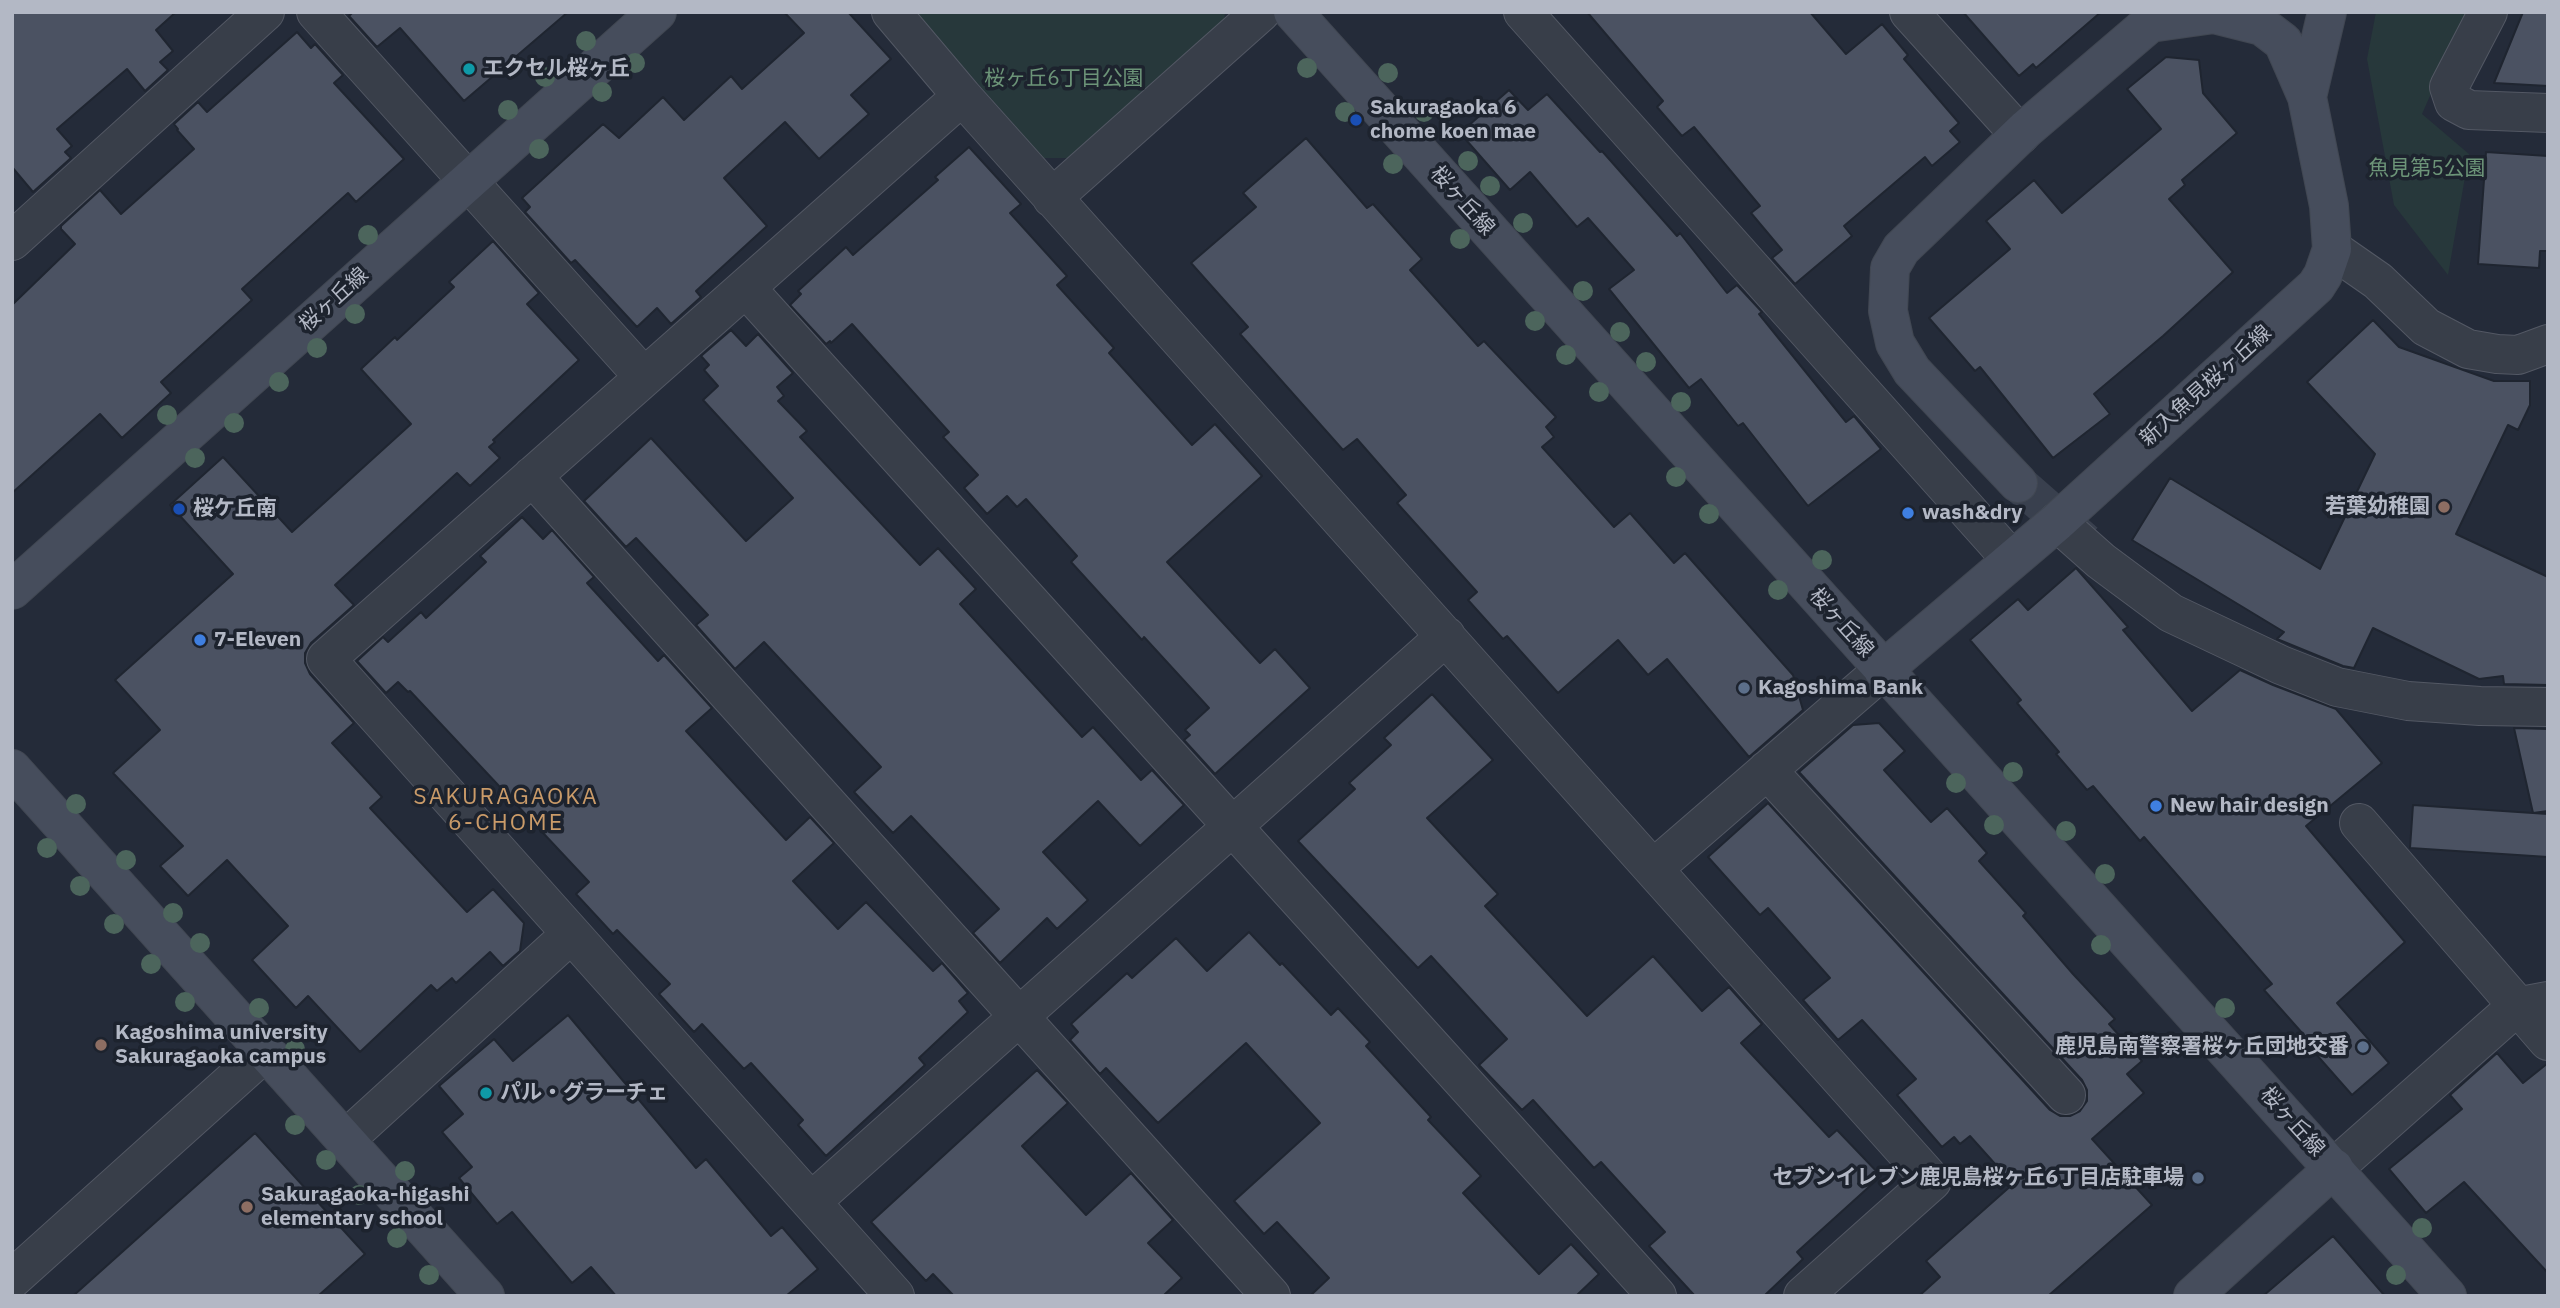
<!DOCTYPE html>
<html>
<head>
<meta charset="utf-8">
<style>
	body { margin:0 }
	#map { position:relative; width:2560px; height:1308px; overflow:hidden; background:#242b39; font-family:"IBM Plex Sans",sans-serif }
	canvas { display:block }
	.frame { position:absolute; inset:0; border:14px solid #b3b8c5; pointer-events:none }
</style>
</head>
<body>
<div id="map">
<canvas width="2560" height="1308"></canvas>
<div class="frame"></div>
</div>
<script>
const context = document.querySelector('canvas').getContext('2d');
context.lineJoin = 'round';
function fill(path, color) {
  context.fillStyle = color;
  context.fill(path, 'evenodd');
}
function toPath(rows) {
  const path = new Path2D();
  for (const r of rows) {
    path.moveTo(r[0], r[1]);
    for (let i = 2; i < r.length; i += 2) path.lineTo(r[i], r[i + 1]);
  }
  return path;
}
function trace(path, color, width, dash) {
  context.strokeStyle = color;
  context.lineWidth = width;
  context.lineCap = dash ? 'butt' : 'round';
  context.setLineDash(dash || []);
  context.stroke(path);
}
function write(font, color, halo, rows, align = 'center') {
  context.font = font + ' "IBM Plex Sans","Noto Sans JP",sans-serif';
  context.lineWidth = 7;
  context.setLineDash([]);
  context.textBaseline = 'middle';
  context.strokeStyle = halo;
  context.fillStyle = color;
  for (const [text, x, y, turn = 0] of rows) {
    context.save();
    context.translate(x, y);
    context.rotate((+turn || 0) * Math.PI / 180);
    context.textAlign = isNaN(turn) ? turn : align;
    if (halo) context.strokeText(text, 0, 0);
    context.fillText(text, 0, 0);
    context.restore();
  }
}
fill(toPath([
	[915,12,1225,12,1224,24,1075,158,1043,158],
	[2376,12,2467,12,2422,114,2469,154,2448,275,2394,205,2367,59]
]), '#27383b');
const building = toPath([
	[12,12,176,12,156,30,173,51,160,62,168,70,145,91,127,69,57,129,72,146,65,152,71,158,33,192,12,167,12,12],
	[353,12,568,12,464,101,400,28,377,47,349,16,353,12],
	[784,12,848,12,891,59,851,95,869,114,819,159,785,122,724,178,767,226,696,291,701,297,671,324,657,308,637,327,575,260,571,263,525,212,530,207,522,198,603,124,619,138,663,97,684,120,731,76,742,89,804,33,784,12],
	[1587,12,1810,12,1846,54,1882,24,1908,55,1904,59,1959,123,1950,131,1960,142,1932,166,1925,157,1844,226,1852,236,1795,284,1772,258,1782,250,1751,213,1760,206,1694,127,1682,136,1657,107,1663,101,1587,12],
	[1963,12,2101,12,2036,68,2033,64,2019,76,1963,12],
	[2523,12,2548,12,2548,86,2494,83,2523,12],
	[297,32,311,48,315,44,343,75,334,83,404,159,356,202,348,193,242,289,252,300,161,382,171,393,122,438,100,414,12,493,12,305,75,244,61,229,61,226,100,190,121,214,194,149,177,130,178,129,174,124,198,102,207,112,297,32],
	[2166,57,2199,60,2203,93,2237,133,2182,180,2185,185,2169,199,2233,272,2163,336,2094,394,2110,414,2053,458,1980,367,1975,371,1929,318,2010,249,1986,221,2034,180,2062,213,2161,129,2127,89,2166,57],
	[1509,90,1528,110,1547,94,1600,152,1602,151,1677,236,1680,233,1727,293,1737,285,1762,312,1759,314,1846,422,1854,416,1881,449,1808,506,1743,423,1738,426,1701,379,1689,388,1609,289,1634,270,1588,218,1577,227,1530,172,1510,190,1460,133,1509,90],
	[1306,138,1367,208,1373,204,1422,259,1410,270,1478,346,1484,341,1556,417,1546,427,1554,437,1542,447,1614,527,1630,513,1674,563,1685,553,1793,675,1803,710,1749,757,1667,659,1648,675,1618,640,1558,693,1507,636,1503,639,1468,600,1477,592,1397,503,1406,495,1357,439,1343,450,1240,334,1248,327,1191,263,1256,207,1243,193,1306,138],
	[969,147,1021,204,1010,213,1067,276,1057,285,1114,348,1109,353,1192,445,1215,424,1262,476,1167,562,1260,663,1275,649,1310,688,1215,774,1184,740,1190,735,1185,730,1209,708,1144,637,1142,640,1071,562,1077,556,1026,499,1017,507,1007,496,987,514,964,488,978,475,943,437,949,432,852,324,831,343,830,341,826,344,790,305,801,294,798,291,846,247,853,255,938,180,935,177,969,147],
	[2486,152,2548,156,2548,251,2540,251,2539,268,2478,264,2486,152],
	[493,241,539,293,527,304,579,360,493,440,495,442,489,447,500,458,470,486,457,473,335,585,354,605,311,643,305,653,305,663,310,674,354,723,332,743,382,797,370,808,467,912,493,889,524,923,520,951,503,966,490,952,456,983,452,978,437,991,431,985,360,1052,308,996,296,1008,252,960,288,926,227,860,188,896,160,866,183,846,113,773,160,730,115,680,233,574,170,505,223,457,292,532,411,424,361,369,395,337,397,340,454,287,449,282,493,241],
	[2373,320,2399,347,2494,381,2530,381,2530,405,2518,430,2508,425,2456,534,2548,577,2548,685,2504,684,2503,676,2479,679,2373,628,2354,668,2343,666,2277,639,2284,632,2132,540,2170,478,2320,569,2375,454,2307,382,2373,320],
	[731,330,746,346,758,334,793,373,777,387,784,396,778,401,807,431,800,437,920,565,938,548,976,589,960,604,1082,737,1093,727,1141,780,1152,770,1184,805,1140,846,1098,801,1043,852,1088,900,1057,929,1047,918,1000,963,973,933,999,909,911,816,893,833,854,792,881,767,764,642,735,669,696,625,708,615,636,538,626,547,584,501,651,438,746,541,793,498,703,400,718,386,704,370,709,365,701,356,731,330],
	[522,517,543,539,552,530,594,577,587,583,658,661,664,655,712,708,686,731,786,840,810,817,834,843,793,881,838,929,866,902,933,971,942,963,968,993,959,1001,968,1012,919,1058,925,1065,826,1156,798,1125,803,1120,751,1063,744,1069,702,1024,694,1032,659,994,670,984,617,930,613,934,576,894,589,882,410,691,408,692,398,682,386,693,357,661,383,637,388,642,421,612,426,618,486,562,480,556,522,517],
	[2076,568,2128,627,2123,630,2192,711,2240,670,2273,685,2336,709,2382,763,2306,826,2405,942,2337,1003,2389,1063,2352,1095,2308,1045,2311,1043,2264,990,2272,984,2144,837,2140,841,2093,786,2087,790,2056,754,2059,752,2017,703,2021,700,1970,640,2018,599,2028,610,2076,568],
	[1432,694,1493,760,1427,818,1498,894,1485,906,1587,1016,1653,956,1702,1011,1729,987,1762,1024,1741,1043,1829,1137,1837,1130,1881,1176,1797,1252,1803,1259,1764,1296,1695,1296,1649,1246,1665,1232,1601,1162,1594,1168,1533,1100,1522,1110,1479,1065,1507,1039,1431,956,1418,968,1298,841,1355,789,1349,783,1391,745,1384,738,1432,694],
	[1879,723,1905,751,1884,770,1931,822,1947,808,1987,853,1979,861,2026,913,2023,916,2073,974,2115,1019,2109,1024,2142,1061,2127,1074,2144,1093,2092,1139,2152,1205,2048,1296,1919,1296,1940,1277,1926,1261,2013,1184,1970,1136,1960,1144,1954,1137,1942,1147,1897,1095,1916,1079,1862,1020,1838,1040,1803,1000,1830,978,1768,908,1760,915,1708,857,1768,803,2050,1110,2060,1116,2070,1116,2080,1111,2087,1101,2087,1090,2082,1080,1799,772,1853,725,1879,723],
	[2514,728,2548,729,2548,811,2533,813,2514,728],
	[2413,805,2548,814,2548,857,2410,848,2413,805],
	[1249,932,1280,965,1282,963,1331,1015,1338,1008,1370,1042,1366,1046,1431,1117,1428,1120,1481,1176,1463,1193,1539,1274,1571,1244,1599,1274,1576,1296,1310,1296,1329,1278,1277,1222,1264,1234,1234,1201,1320,1123,1246,1043,1158,1123,1106,1068,1100,1074,1070,1040,1078,1032,1071,1024,1127,973,1132,978,1176,938,1207,971,1249,932],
	[568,1015,696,1168,706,1159,771,1236,782,1227,818,1269,786,1296,616,1296,591,1267,572,1283,512,1212,497,1224,459,1178,472,1167,442,1132,463,1114,439,1086,494,1039,513,1061,568,1015],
	[2497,1053,2523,1083,2548,1063,2548,1273,2464,1182,2426,1213,2389,1169,2462,1109,2450,1095,2497,1053],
	[1037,1070,1068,1103,1022,1146,1086,1215,1131,1173,1173,1220,1148,1243,1182,1278,1163,1296,954,1296,933,1274,926,1281,871,1222,1037,1070],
	[255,1133,365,1254,318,1296,73,1296,255,1133],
	[2333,1236,2385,1296,2263,1296,2333,1236]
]);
fill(building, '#4b5262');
trace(building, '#1f2530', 2);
trace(toPath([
	[2018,483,2085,542]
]), '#39404e', 38, [38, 19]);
const street = toPath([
	[316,12,644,377],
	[891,12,962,96],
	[1523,12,2011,559],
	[1909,12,2020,135],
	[2488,12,2449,87,2454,102,2469,110,2548,113],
	[1052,198,1261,12],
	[12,241,265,12],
	[2332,249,2378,281,2426,327,2468,349,2497,354,2518,355,2548,344],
	[746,288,1657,1296],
	[532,476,1271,1296],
	[2057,522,2101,561,2171,613,2281,665,2337,687,2408,701,2480,706,2548,707],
	[1767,770,2066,1095],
	[2359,823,2548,1041],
	[1653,869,1883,670],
	[345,1140,571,934],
	[2334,1168,2516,1007,2548,1001],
	[811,1202,1446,636],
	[12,1279,266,1051],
	[895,1296,326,659,962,96,1932,1181,1803,1296]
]);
const secondary = toPath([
	[1293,12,2447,1296],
	[2018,483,1912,371,1895,343,1888,311,1890,268,1901,249,2026,129,2150,23,2214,14,2262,26,2283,42,2307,97],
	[12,590,657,12],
	[1883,670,2057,522,2316,286,2323,275,2332,249,2329,206,2307,97,2327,12],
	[12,769,485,1296],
	[2193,1296,2334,1168]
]);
trace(street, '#535864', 40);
trace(secondary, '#414752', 40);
trace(street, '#383e49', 38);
trace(secondary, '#464d5c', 38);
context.fillStyle = '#4c655c';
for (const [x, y] of [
	[586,41],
	[635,63],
	[1307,68],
	[1388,73],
	[545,77],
	[602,92],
	[508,110],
	[1345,112],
	[1424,112],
	[539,149],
	[1468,161],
	[1393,164],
	[1490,186],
	[1523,223],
	[368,235],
	[1460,239],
	[1583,291],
	[355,314],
	[1535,321],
	[1620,332],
	[317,348],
	[1566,355],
	[1646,362],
	[279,382],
	[1599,392],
	[1681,402],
	[167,415],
	[234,423],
	[195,458],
	[1676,477],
	[1709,514],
	[1822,560],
	[1778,590],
	[2013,772],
	[1956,783],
	[76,804],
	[1994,825],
	[2066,831],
	[47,848],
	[126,860],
	[2105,874],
	[80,886],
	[173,913],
	[114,924],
	[200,943],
	[2101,945],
	[151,964],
	[185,1002],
	[259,1008],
	[2225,1008],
	[295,1049],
	[295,1125],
	[326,1160],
	[405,1171],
	[359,1195],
	[2422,1228],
	[397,1238],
	[429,1275],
	[2396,1275]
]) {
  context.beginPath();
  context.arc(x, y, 10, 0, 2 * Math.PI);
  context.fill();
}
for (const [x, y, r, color] of [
	[469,69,7,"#0f9aa8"],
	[1356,120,7,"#1a4fb4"],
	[2444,507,7,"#8d6e63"],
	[179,509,7,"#1a4fb4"],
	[1908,513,7,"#3f7fe0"],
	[200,640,7,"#3f7fe0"],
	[1744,688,7,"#5c6f8a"],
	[2156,806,7,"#3f7fe0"],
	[101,1045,7,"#8d6e63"],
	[2363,1047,7,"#5c6f8a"],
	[486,1093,7,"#0f9aa8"],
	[2198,1178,7,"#5c6f8a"],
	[247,1207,7,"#8d6e63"]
]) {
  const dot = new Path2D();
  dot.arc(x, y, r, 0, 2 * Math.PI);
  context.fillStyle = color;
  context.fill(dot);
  trace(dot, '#1d232e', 2.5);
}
write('bold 21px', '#b3b8c5', '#1d232e', [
	["エクセル桜ヶ丘",483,69],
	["Sakuragaoka 6",1370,108],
	["chome koen mae",1370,132],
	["若葉幼稚園",2430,507,"right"],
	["桜ケ丘南",193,509],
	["wash&dry",1922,513],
	["7-Eleven",214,640],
	["Kagoshima Bank",1758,688],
	["New hair design",2170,806],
	["Kagoshima university",115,1033],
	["Sakuragaoka campus",115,1057],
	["鹿児島南警察署桜ヶ丘団地交番",2349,1047,"right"],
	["パル・グラーチェ",500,1093],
	["セブンイレブン鹿児島桜ヶ丘6丁目店駐車場",2184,1178,"right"],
	["Sakuragaoka-higashi",261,1195],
	["elementary school",261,1219]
], 'left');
write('21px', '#6c9478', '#1d232e', [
	["桜ヶ丘6丁目公園",1064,79],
	["魚見第5公園",2427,169]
]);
write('21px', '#b3b8c5', '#1d232e', [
	["桜ヶ丘線",1462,201,48],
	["桜ヶ丘線",334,300,-42],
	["新入魚見桜ヶ丘線",2206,386,-42],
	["桜ヶ丘線",1841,623,48],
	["桜ヶ丘線",2292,1122,48]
]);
context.letterSpacing = '2px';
write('23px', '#ca9b69', '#1d232e', [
	["SAKURAGAOKA",506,797],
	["6-CHOME",506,823]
]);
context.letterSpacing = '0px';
</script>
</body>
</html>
